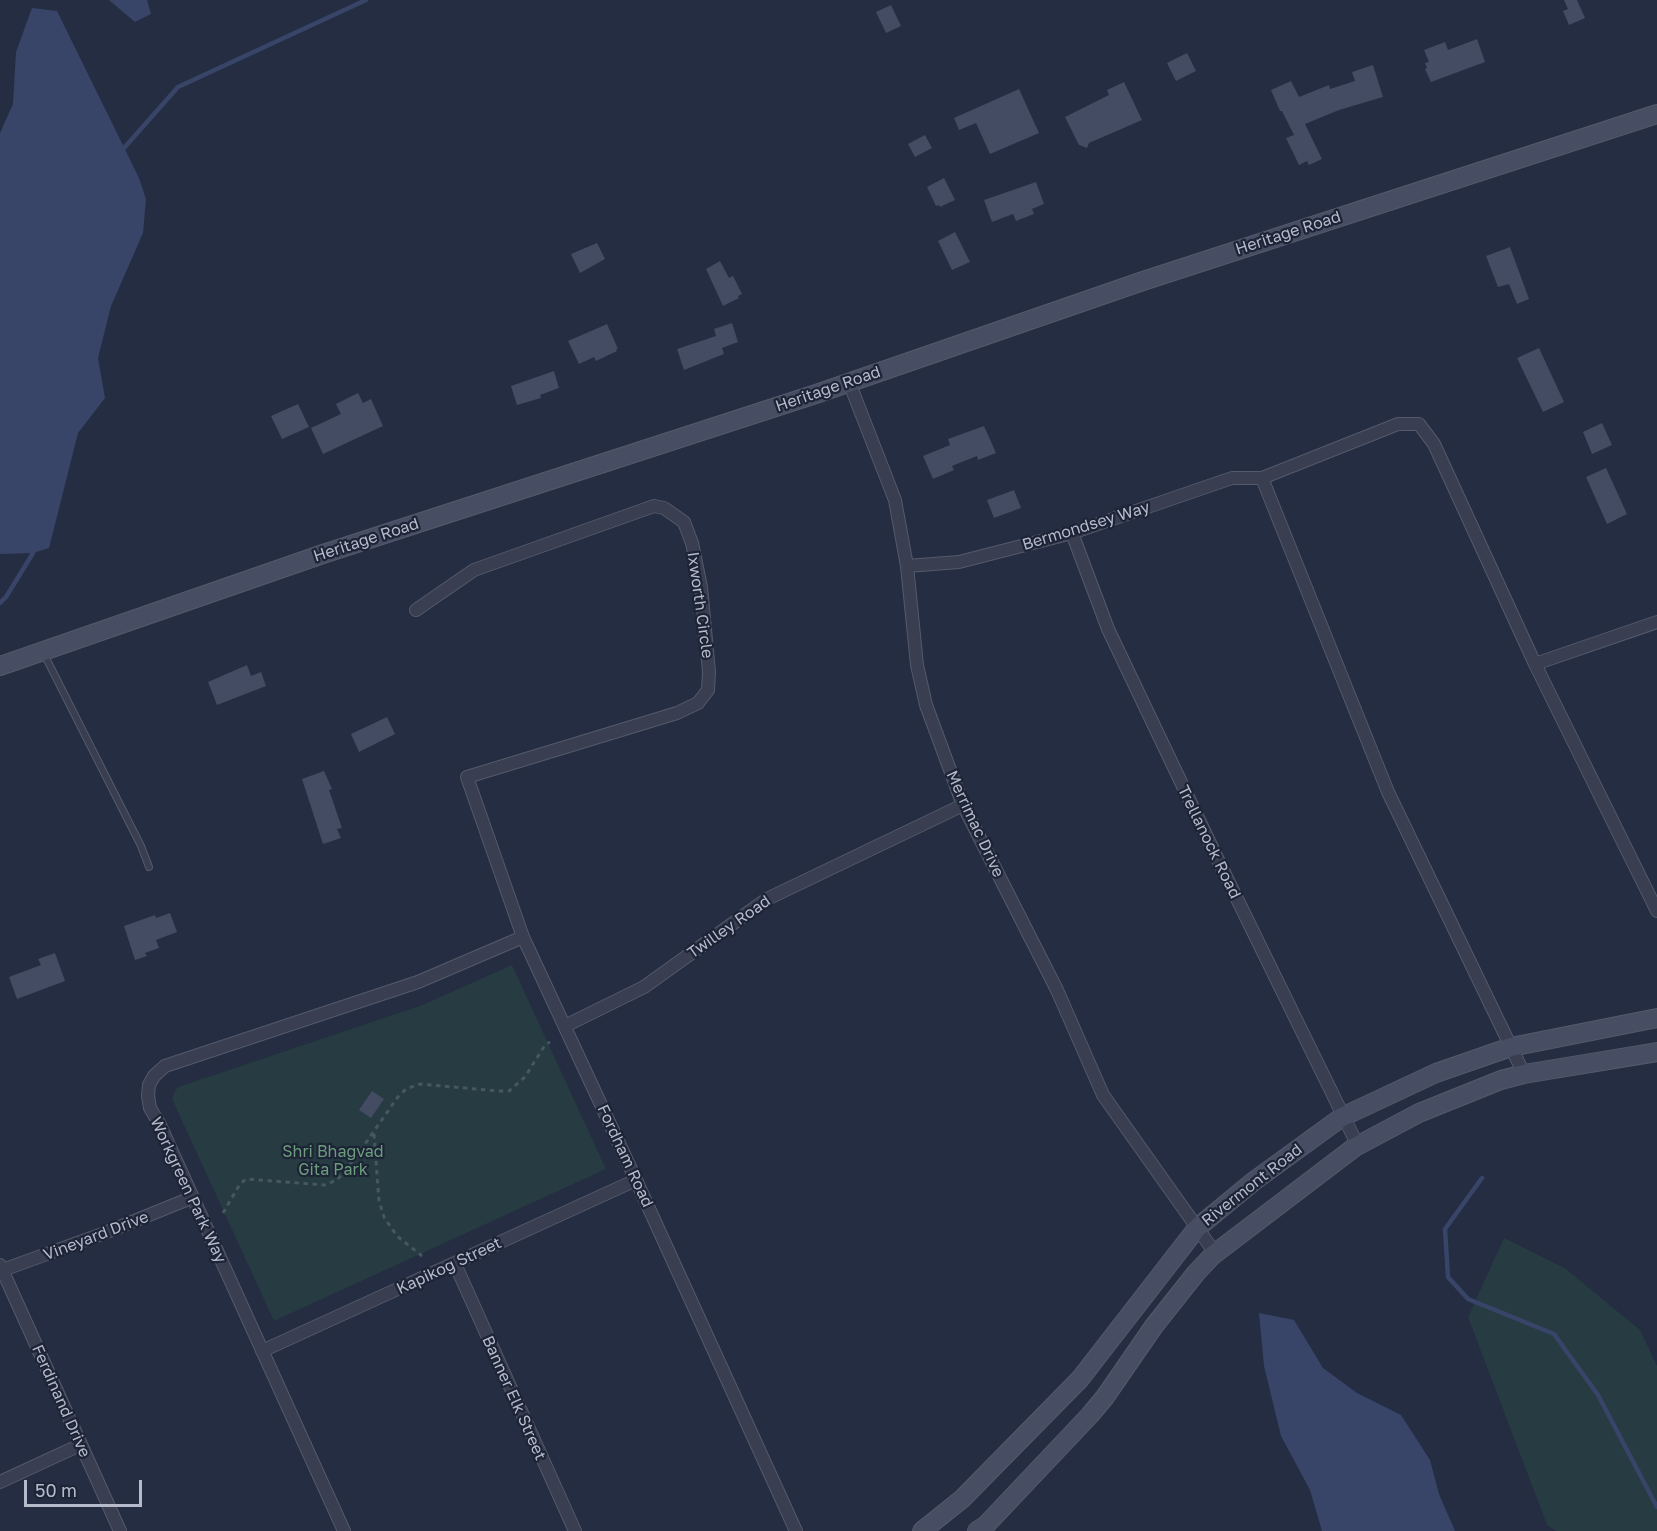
<!DOCTYPE html>
<html>
<head>
<meta charset="utf-8">
<style>
	body { margin:0 }
	#map { position:relative; width:1657px; height:1531px; overflow:hidden; background:#242d41; font-family:"Golos Text",sans-serif }
	canvas { display:block }
	.scale { position:absolute; left:24px; top:1480px; width:118px; height:27px; box-sizing:border-box; border:3px solid #b5bbcb; border-top:0; padding-left:8px; font-size:18px; line-height:21px; white-space:nowrap; color:#b5bbcb; -webkit-text-stroke:4px #1d2436; paint-order:stroke }
</style>
</head>
<body>
<div id="map">
<canvas width="1657" height="1531"></canvas>
<div class="scale">50 m</div>
</div>
<script>
const context = document.querySelector('canvas').getContext('2d');
context.lineJoin = 'round';
function fill(path, color) {
  context.fillStyle = color;
  context.fill(path, 'evenodd');
}
function toPath(rows) {
  const path = new Path2D();
  for (const r of rows) {
    path.moveTo(r[0], r[1]);
    for (let i = 2; i < r.length; i += 2) path.lineTo(r[i], r[i + 1]);
  }
  return path;
}
function trace(path, color, width, dash) {
  context.strokeStyle = color;
  context.lineWidth = width;
  context.lineCap = dash ? 'butt' : 'round';
  context.setLineDash(dash || []);
  context.stroke(path);
}
function write(font, color, halo, rows, align = 'center') {
  context.font = font + ' "Golos Text",sans-serif';
  context.lineWidth = 4.5;
  context.setLineDash([]);
  context.textBaseline = 'middle';
  context.strokeStyle = halo;
  context.fillStyle = color;
  for (const [text, x, y, turn = 0] of rows) {
    context.save();
    context.translate(x, y);
    context.rotate((+turn || 0) * Math.PI / 180);
    context.textAlign = isNaN(turn) ? turn : align;
    if (halo) context.strokeText(text, 0, 0);
    context.fillText(text, 0, 0);
    context.restore();
  }
}
fill(toPath([
	[512,965,606,1169,274,1321,172,1099,175,1091,178,1087,420,1006],
	[1504,1238,1566,1269,1640,1330,1657,1366,1657,1531,1556,1531,1547,1525,1468,1317]
]), '#263b42');
fill(toPath([
	[109,0,147,0,151,14,135,22],
	[32,8,57,11,139,178,146,199,143,233,111,306,98,358,105,398,78,433,49,548,33,553,0,554,0,133,13,104,16,52],
	[1259,1313,1294,1320,1323,1368,1357,1393,1401,1415,1430,1460,1439,1494,1455,1531,1322,1531,1310,1490,1281,1436,1264,1366]
]), '#384568');
trace(toPath([
	[124,148,178,87,366,0],
	[0,603,6,597,33,553],
	[1482,1178,1445,1229,1448,1277,1468,1299,1554,1334,1598,1395,1657,1507]
]), '#384568', 4.5);
fill(toPath([
	[1564,0,1577,0,1585,18,1569,25,1563,11,1568,9],
	[891,5,901,26,886,33,876,12],
	[1477,39,1485,62,1431,82,1425,69,1427,68,1425,63,1429,62,1424,50,1445,42,1448,50],
	[1187,53,1196,71,1176,81,1167,63],
	[1373,65,1383,97,1339,110,1305,124,1322,159,1309,165,1307,161,1299,165,1286,138,1294,135,1282,111,1280,111,1271,90,1291,81,1299,97,1329,85,1330,89,1355,81,1352,72],
	[1124,82,1142,120,1089,143,1087,148,1079,145,1065,117,1109,95,1107,90],
	[1019,89,1039,133,990,154,976,123,959,130,954,118],
	[925,135,932,148,915,157,908,144],
	[944,178,955,200,940,207,939,205,936,206,927,187],
	[1036,182,1044,204,1032,209,1034,214,1016,221,1013,214,992,222,984,200],
	[955,232,970,262,952,270,938,241],
	[597,243,605,259,580,273,571,254],
	[1510,247,1529,299,1517,304,1509,284,1498,287,1486,256],
	[720,261,729,278,733,276,742,294,738,296,739,298,723,306,706,269],
	[732,323,738,342,722,348,724,354,684,370,677,349,716,336,714,329],
	[607,324,618,349,616,349,617,351,596,361,594,357,579,364,568,341],
	[1539,348,1564,402,1543,412,1517,358],
	[554,371,559,388,540,395,541,398,517,405,511,386],
	[358,393,363,403,371,399,383,426,323,454,311,428,341,414,336,404],
	[298,404,309,427,282,439,271,416],
	[1602,423,1612,445,1592,454,1583,432],
	[984,426,996,453,978,460,977,456,952,466,954,470,933,479,923,456,950,445,948,439],
	[1606,468,1627,514,1607,524,1586,477],
	[1014,490,1021,508,994,518,987,500],
	[247,665,251,676,261,672,266,686,217,705,208,682],
	[387,717,395,734,359,752,351,734],
	[324,771,332,789,329,790,342,828,337,829,341,838,323,844,302,779],
	[170,913,177,932,156,940,159,948,145,953,147,956,135,960,124,926,155,915,156,918],
	[55,953,65,981,17,999,9,977,41,965,38,959],
	[372,1091,384,1099,371,1118,359,1110]
]), '#434c63');
const lane = toPath([
	[43,652,141,846,149,867]
]);
const street = toPath([
	[849,382,895,500,907,566,917,665,926,705,963,805,1057,990,1103,1095,1215,1253],
	[1072,533,1108,629,1219,862,1358,1146],
	[907,566,959,562,1072,533,1232,478,1262,478],
	[416,610,474,570,654,506,664,508,684,522,692,543,701,587,709,672,708,690,698,703,677,713,467,777,523,937,636,1180,796,1531],
	[1535,664,1657,622],
	[565,1026,644,987,767,899,963,805],
	[1524,1074,1388,792,1262,478,1398,424,1419,424,1434,444,1535,664,1657,911],
	[455,1264,575,1531],
	[0,1265,120,1531],
	[0,1271,102,1234,191,1198],
	[262,1351,636,1180],
	[0,1482,80,1445],
	[344,1531,159,1123,150,1108,148,1096,149,1085,154,1076,165,1066,418,982,523,937]
]);
const secondary = toPath([
	[0,666,323,554,816,394,1143,281,1657,114],
	[922,1531,962,1499,1080,1379,1197,1228,1254,1181,1342,1117,1436,1073,1511,1047,1657,1018],
	[977,1531,985,1526,1090,1415,1105,1397,1154,1326,1196,1273,1213,1255,1355,1147,1419,1113,1501,1080,1524,1074,1657,1052]
]);
trace(lane, '#545a6b', 8);
trace(street, '#545a6b', 14);
trace(secondary, '#545a6b', 20);
trace(toPath([
	[374,1134,379,1201,384,1217,397,1236,422,1256],
	[223,1213,240,1184,246,1179,325,1185,337,1180,356,1157,397,1098,406,1089,420,1084,498,1091,509,1091,525,1077,545,1045,550,1042]
]), '#45585f', 3, [4.5, 4.5]);
trace(lane, '#393f51', 6);
trace(street, '#393f51', 12);
trace(secondary, '#474e64', 18);
write('16px', '#b5bbcb', '#1d2436', [
	["Heritage Road",1288,233,-18],
	["Heritage Road",828,389,-19],
	["Bermondsey Way",1086,526,-17],
	["Heritage Road",366,540,-18],
	["Ixworth Circle",700,605,82],
	["Merrimac Drive",975,824,65],
	["Trellanock Road",1209,842,64],
	["Twilley Road",729,927,-35],
	["Fordham Road",625,1156,65],
	["Rivermont Road",1252,1185,-38],
	["Workgreen Park Way",188,1190,65],
	["Vineyard Drive",96,1236,-21],
	["Kapikog Street",449,1266,-25],
	["Banner Elk Street",514,1398,66],
	["Ferdinand Drive",61,1401,66]
]);
write('16px', '#6c9d7d', '#1d2436', [
	["Shri Bhagvad",333,1152],
	["Gita Park",333,1170]
]);
</script>
</body>
</html>
